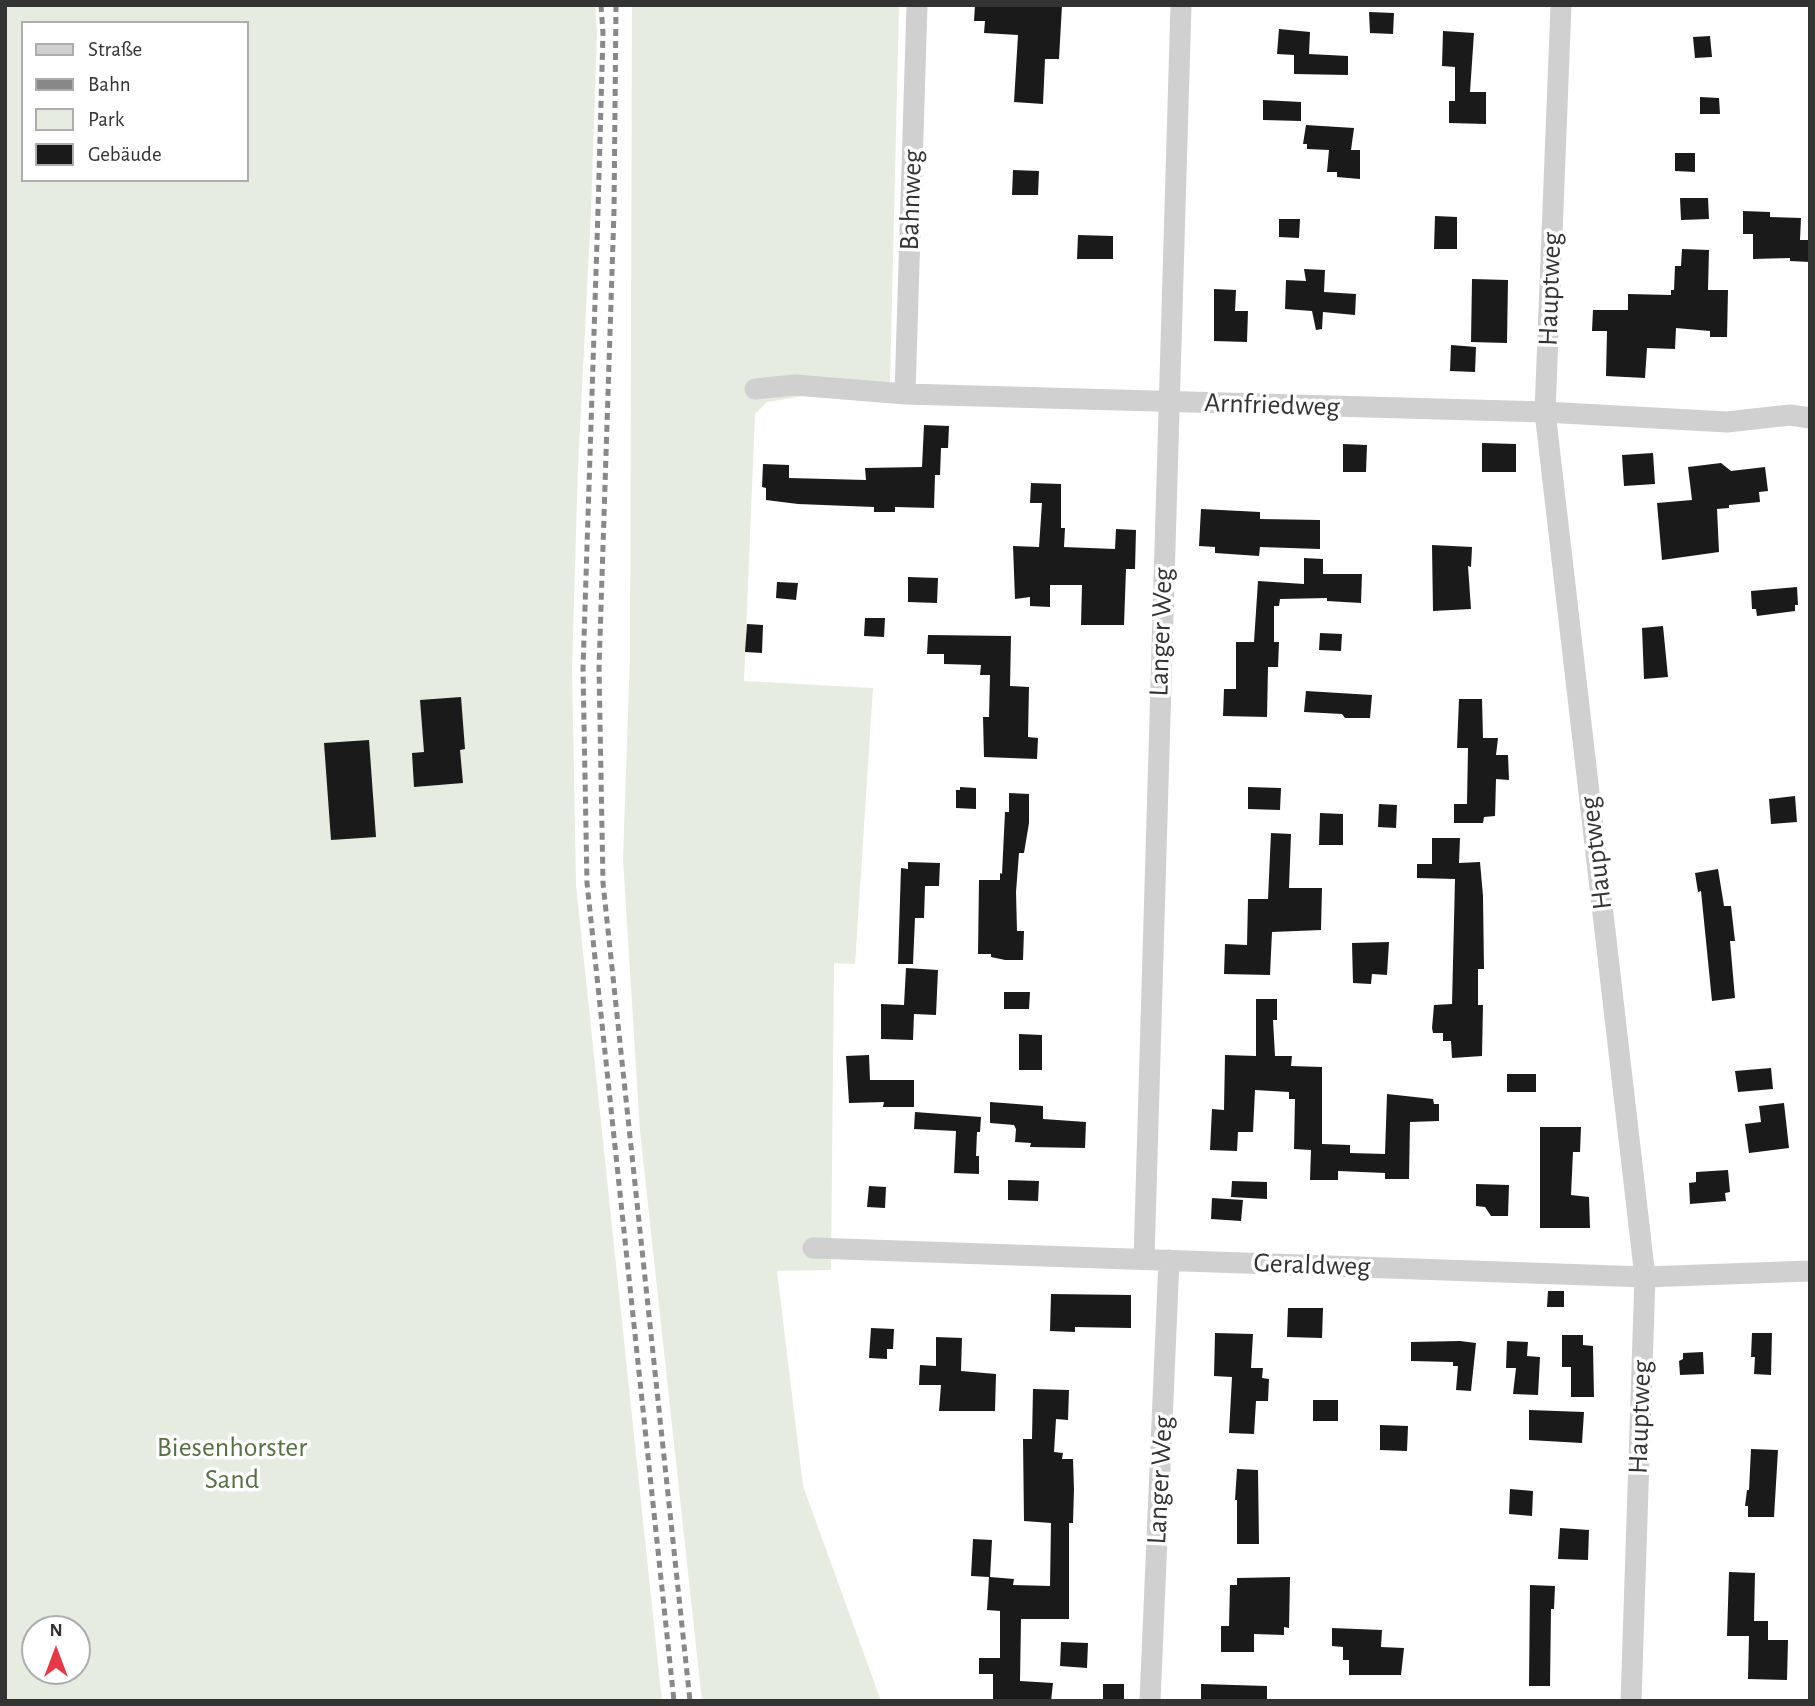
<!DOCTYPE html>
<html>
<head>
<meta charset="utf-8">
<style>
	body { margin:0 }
	#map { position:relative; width:1815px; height:1706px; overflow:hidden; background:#fff; font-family:"Alegreya Sans",sans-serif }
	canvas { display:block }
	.frame { position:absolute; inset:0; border:7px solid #333; pointer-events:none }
	.legend { position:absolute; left:21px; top:21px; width:228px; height:161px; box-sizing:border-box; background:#fff; border:2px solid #adadad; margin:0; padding:9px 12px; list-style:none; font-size:21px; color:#333 }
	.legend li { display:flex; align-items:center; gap:14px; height:35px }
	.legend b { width:35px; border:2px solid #adadad }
	.north { position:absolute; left:21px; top:1615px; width:70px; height:70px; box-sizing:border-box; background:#fff; border:2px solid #adadad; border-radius:50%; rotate:0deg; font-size:19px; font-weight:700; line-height:28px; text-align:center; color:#333 }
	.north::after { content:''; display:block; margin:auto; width:24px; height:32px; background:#e63946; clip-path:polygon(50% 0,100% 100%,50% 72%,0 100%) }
</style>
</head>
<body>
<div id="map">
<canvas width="1815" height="1706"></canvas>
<div class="frame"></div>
<ul class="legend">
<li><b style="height:9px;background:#d0d0d0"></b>Straße</li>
<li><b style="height:9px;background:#888"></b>Bahn</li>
<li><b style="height:19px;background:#e6ecdf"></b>Park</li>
<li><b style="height:19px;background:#1a1a1a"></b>Gebäude</li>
</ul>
<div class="north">N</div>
</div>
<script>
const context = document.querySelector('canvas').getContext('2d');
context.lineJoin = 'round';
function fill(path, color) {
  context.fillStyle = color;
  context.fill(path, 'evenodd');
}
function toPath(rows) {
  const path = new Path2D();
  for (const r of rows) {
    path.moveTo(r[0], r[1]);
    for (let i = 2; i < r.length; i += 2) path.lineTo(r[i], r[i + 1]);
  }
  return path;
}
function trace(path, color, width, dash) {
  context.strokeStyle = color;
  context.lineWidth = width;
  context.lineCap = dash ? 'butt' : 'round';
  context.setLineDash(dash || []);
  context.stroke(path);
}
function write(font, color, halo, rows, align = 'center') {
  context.font = font + ' "Alegreya Sans",sans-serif';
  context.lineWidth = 7;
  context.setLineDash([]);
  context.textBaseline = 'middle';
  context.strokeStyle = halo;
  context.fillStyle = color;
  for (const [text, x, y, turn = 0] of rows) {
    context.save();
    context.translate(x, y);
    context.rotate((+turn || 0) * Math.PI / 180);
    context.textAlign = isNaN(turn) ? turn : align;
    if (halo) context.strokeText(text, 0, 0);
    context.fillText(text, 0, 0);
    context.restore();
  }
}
fill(toPath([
	[5,5,595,5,597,32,591,212,578,466,572,668,576,885,662,1701,5,1701],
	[23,23,247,23,247,180,23,180],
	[35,1629,77,1629,77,1671,35,1671],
	[632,5,899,5,890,382,767,402,755,414,744,681,873,688,855,964,834,963,831,1270,777,1271,803,1486,881,1701,702,1701,640,1131,623,859,630,656]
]), '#e6ecdf');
fill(toPath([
	[975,5,1062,5,1059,59,1045,59,1043,104,1014,102,1018,35,984,33,985,21,974,21],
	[1369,12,1394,13,1393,34,1370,33],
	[1279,29,1310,32,1309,54,1348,56,1348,75,1294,74,1294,55,1277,54],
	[1443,31,1474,33,1470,92,1486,92,1486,124,1449,123,1449,101,1455,101,1455,67,1442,66],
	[1710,36,1712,57,1695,58,1693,37],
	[1700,97,1719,98,1720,114,1700,114],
	[1263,100,1301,102,1301,121,1263,120],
	[1306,125,1354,128,1351,150,1360,150,1360,179,1337,177,1337,172,1327,172,1329,150,1307,149,1307,144,1303,144],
	[1675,153,1695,153,1695,172,1675,171],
	[1013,170,1039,171,1038,195,1012,195],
	[1680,198,1708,198,1709,219,1681,220],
	[1743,211,1770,212,1770,217,1801,218,1800,240,1810,240,1810,262,1790,261,1790,258,1753,259,1753,234,1743,234],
	[1435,216,1457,217,1457,249,1434,249],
	[1279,219,1300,219,1299,238,1279,237],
	[1078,235,1113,236,1113,259,1077,259],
	[1682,249,1709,250,1708,290,1728,290,1727,337,1710,337,1710,331,1676,328,1675,349,1647,348,1645,378,1606,376,1607,331,1592,331,1593,310,1628,310,1628,294,1671,295,1671,290,1674,290,1675,266,1681,266],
	[1304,269,1325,270,1324,292,1356,294,1355,315,1323,312,1322,329,1316,330,1312,311,1285,309,1286,280,1306,281],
	[1472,279,1508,280,1507,343,1471,342],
	[1214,289,1236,290,1235,311,1248,311,1247,342,1214,341],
	[1451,345,1476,347,1475,372,1450,371],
	[924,425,949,426,948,448,941,448,940,475,935,475,934,508,895,507,895,512,874,512,874,507,798,504,766,500,766,488,762,487,763,464,789,465,789,478,866,480,865,468,922,467],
	[1482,443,1516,444,1516,472,1482,472],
	[1343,444,1367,445,1366,472,1343,472],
	[1653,453,1655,484,1624,486,1622,455],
	[1721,463,1731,471,1765,467,1768,491,1759,492,1760,502,1729,505,1729,508,1717,509,1719,552,1662,560,1657,503,1692,500,1688,467],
	[1031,483,1061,484,1061,528,1065,528,1064,547,1115,549,1116,529,1136,530,1135,569,1126,569,1124,625,1081,625,1082,585,1050,585,1050,607,1030,606,1030,597,1015,599,1013,546,1039,547,1042,503,1030,503],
	[1201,509,1260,512,1260,519,1320,520,1320,549,1260,547,1259,556,1215,553,1215,547,1199,546],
	[1432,545,1472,547,1471,567,1468,566,1471,609,1433,611],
	[1304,558,1323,559,1323,574,1362,574,1361,603,1327,601,1327,598,1280,599,1279,606,1274,606,1274,642,1279,642,1278,667,1268,667,1267,717,1223,716,1224,689,1236,689,1236,642,1254,642,1258,581,1304,584],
	[908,577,938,578,937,603,908,602],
	[777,582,798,583,796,600,776,598],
	[1797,587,1798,605,1795,605,1795,611,1757,616,1756,609,1752,609,1751,591],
	[865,618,885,618,884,637,864,636],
	[747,624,763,625,762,653,745,652],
	[1663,626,1668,677,1644,679,1642,628],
	[1320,633,1342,634,1341,651,1319,650],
	[928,635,1011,636,1010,686,1029,687,1028,737,1038,738,1037,759,984,757,983,717,989,717,990,675,980,675,981,665,944,664,944,654,927,654],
	[1306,691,1372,695,1370,718,1345,718,1342,714,1304,712],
	[461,697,465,749,460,750,463,783,414,787,412,753,424,752,420,700],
	[1459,699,1482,699,1483,738,1498,738,1496,755,1508,755,1509,780,1496,779,1495,816,1484,817,1483,823,1454,823,1454,804,1467,804,1468,748,1457,748],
	[369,740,376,837,331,840,324,743],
	[960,787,976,788,976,809,956,808,956,790,960,790],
	[1248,787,1281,788,1280,810,1248,809],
	[1009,793,1029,794,1029,823,1024,853,1019,853,1016,892,1017,931,1024,931,1023,960,1005,960,991,957,991,954,978,954,979,880,1000,880,1000,873,1002,874,1005,812,1009,812],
	[1795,796,1797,822,1771,824,1769,799],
	[1379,804,1397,805,1396,828,1378,827],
	[1320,813,1343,814,1343,845,1319,845],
	[1271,833,1291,834,1289,888,1322,888,1321,930,1272,932,1270,975,1224,974,1225,944,1247,945,1248,899,1268,899],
	[1432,838,1460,838,1459,863,1480,862,1483,896,1484,969,1478,969,1478,1005,1483,1005,1482,1056,1452,1058,1451,1041,1443,1041,1443,1033,1433,1033,1432,1028,1434,1005,1452,1004,1455,879,1417,878,1417,864,1432,864],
	[908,862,940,863,939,886,925,886,924,918,915,918,913,964,898,964,901,868,908,869],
	[1718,869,1724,906,1731,906,1735,941,1730,941,1735,998,1712,1001,1701,891,1698,892,1695,873],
	[1389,942,1387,975,1372,974,1371,984,1353,983,1352,943],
	[906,968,938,970,936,1015,914,1014,913,1040,881,1039,881,1004,904,1005],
	[1004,992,1030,992,1029,1009,1004,1009],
	[1256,999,1277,999,1277,1020,1273,1020,1275,1056,1292,1056,1291,1066,1322,1067,1322,1144,1350,1145,1350,1153,1385,1154,1387,1094,1433,1099,1434,1104,1439,1104,1439,1121,1410,1122,1409,1179,1385,1179,1385,1173,1338,1171,1338,1180,1310,1180,1311,1150,1294,1149,1295,1099,1289,1099,1289,1092,1255,1090,1253,1132,1238,1132,1237,1151,1210,1150,1212,1109,1224,1110,1225,1055,1256,1056],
	[1019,1034,1042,1035,1042,1070,1019,1070],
	[869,1055,870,1080,914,1080,914,1107,883,1107,884,1102,849,1103,846,1056],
	[1771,1068,1773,1089,1738,1092,1735,1071],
	[1507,1074,1536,1074,1536,1092,1507,1092],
	[990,1102,1043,1106,1043,1119,1086,1122,1085,1148,1030,1147,1031,1143,1015,1142,1016,1129,1014,1125,990,1123],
	[1784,1103,1789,1148,1749,1153,1745,1124,1761,1122,1759,1106],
	[915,1112,981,1117,980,1132,977,1132,976,1156,979,1156,979,1174,954,1173,956,1131,914,1129],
	[1540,1127,1581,1127,1580,1152,1573,1152,1571,1195,1589,1197,1590,1228,1540,1228],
	[1728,1170,1730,1192,1725,1193,1726,1201,1690,1204,1689,1183,1696,1182,1696,1172],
	[1008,1180,1039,1181,1038,1201,1008,1200],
	[1232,1181,1267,1182,1267,1199,1231,1197],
	[1476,1184,1509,1185,1508,1216,1491,1216,1485,1207,1476,1206],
	[869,1186,886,1187,885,1208,867,1207],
	[1212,1198,1243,1200,1241,1221,1211,1219],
	[1548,1291,1564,1291,1564,1307,1547,1307],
	[1051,1294,1131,1295,1131,1328,1075,1327,1075,1332,1050,1331],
	[1288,1308,1323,1308,1322,1338,1287,1337],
	[871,1328,894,1329,893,1349,887,1349,887,1359,869,1358],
	[1215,1333,1253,1334,1251,1368,1263,1368,1262,1378,1269,1379,1268,1401,1256,1401,1254,1434,1229,1433,1232,1377,1214,1376],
	[1752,1333,1772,1333,1771,1375,1754,1374,1755,1357,1751,1357],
	[1562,1335,1583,1335,1583,1345,1593,1346,1594,1397,1571,1397,1571,1367,1562,1367],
	[936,1337,962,1338,961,1371,996,1374,995,1411,939,1411,941,1385,919,1385,920,1365,936,1366],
	[1460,1341,1476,1343,1471,1391,1456,1390,1458,1366,1453,1366,1453,1362,1411,1361,1411,1342],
	[1507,1341,1528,1342,1527,1356,1540,1357,1538,1395,1513,1394,1516,1368,1506,1368],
	[1703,1352,1704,1374,1680,1375,1679,1361,1683,1359,1683,1353],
	[1033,1389,1069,1390,1068,1420,1056,1419,1054,1452,1063,1453,1062,1459,1073,1459,1074,1489,1073,1523,1069,1523,1069,1619,1021,1619,1020,1681,1053,1683,1051,1701,993,1701,993,1674,979,1674,979,1658,1000,1658,1000,1611,987,1610,989,1577,971,1576,973,1539,992,1540,990,1577,1014,1579,1013,1585,1050,1586,1051,1523,1024,1521,1023,1439,1032,1439],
	[1313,1400,1338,1400,1338,1421,1313,1421],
	[1529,1410,1584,1412,1582,1443,1529,1440],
	[1380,1425,1408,1426,1407,1451,1380,1450],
	[1751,1449,1778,1450,1774,1517,1748,1517,1748,1506,1745,1506,1747,1490,1749,1490],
	[1237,1469,1258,1470,1259,1544,1237,1544,1237,1500,1235,1500],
	[1510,1489,1533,1491,1532,1516,1509,1514],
	[1560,1528,1589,1530,1588,1560,1558,1559],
	[1729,1572,1755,1573,1754,1621,1768,1621,1768,1640,1788,1640,1787,1680,1748,1679,1749,1636,1727,1636],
	[1290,1577,1289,1628,1284,1627,1284,1635,1254,1634,1254,1652,1221,1652,1221,1626,1229,1626,1230,1585,1237,1585,1237,1578],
	[1530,1585,1555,1586,1554,1609,1551,1609,1550,1686,1529,1686],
	[1332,1628,1382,1630,1381,1647,1404,1648,1401,1675,1349,1675,1349,1660,1343,1660,1343,1647,1332,1646],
	[1061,1642,1088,1643,1087,1668,1060,1666],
	[1103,1684,1124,1684,1124,1701,1103,1701],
	[1201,1684,1267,1686,1267,1701,1201,1701]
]), '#1a1a1a');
trace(toPath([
	[1561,5,1545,412,1645,1277,1631,1701],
	[755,389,795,385,905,394,1545,412,1727,422,1790,415,1810,418],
	[905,394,917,5],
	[813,1248,1645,1277,1810,1271],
	[1144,1259,1181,5],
	[1150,1701,1169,1260]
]), '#d0d0d0', 21);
trace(toPath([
	[601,5,603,33,598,211,583,669,587,883,674,1701],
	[616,5,614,211,599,668,603,883,690,1701]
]), '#888', 5, [7, 5]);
write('28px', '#333', '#fff', [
	["Bahnweg",911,200,-88],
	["Hauptweg",1550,289,-88],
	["Arnfriedweg",1272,405,2],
	["Langer Weg",1161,632,-88],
	["Hauptweg",1596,853,-97],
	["Geraldweg",1312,1265,2],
	["Hauptweg",1640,1417,-88],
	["Langer Weg",1160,1480,-87]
]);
write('28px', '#56703f', '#fff', [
	["Biesenhorster",232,1448],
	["Sand",232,1480]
]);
</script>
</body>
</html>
